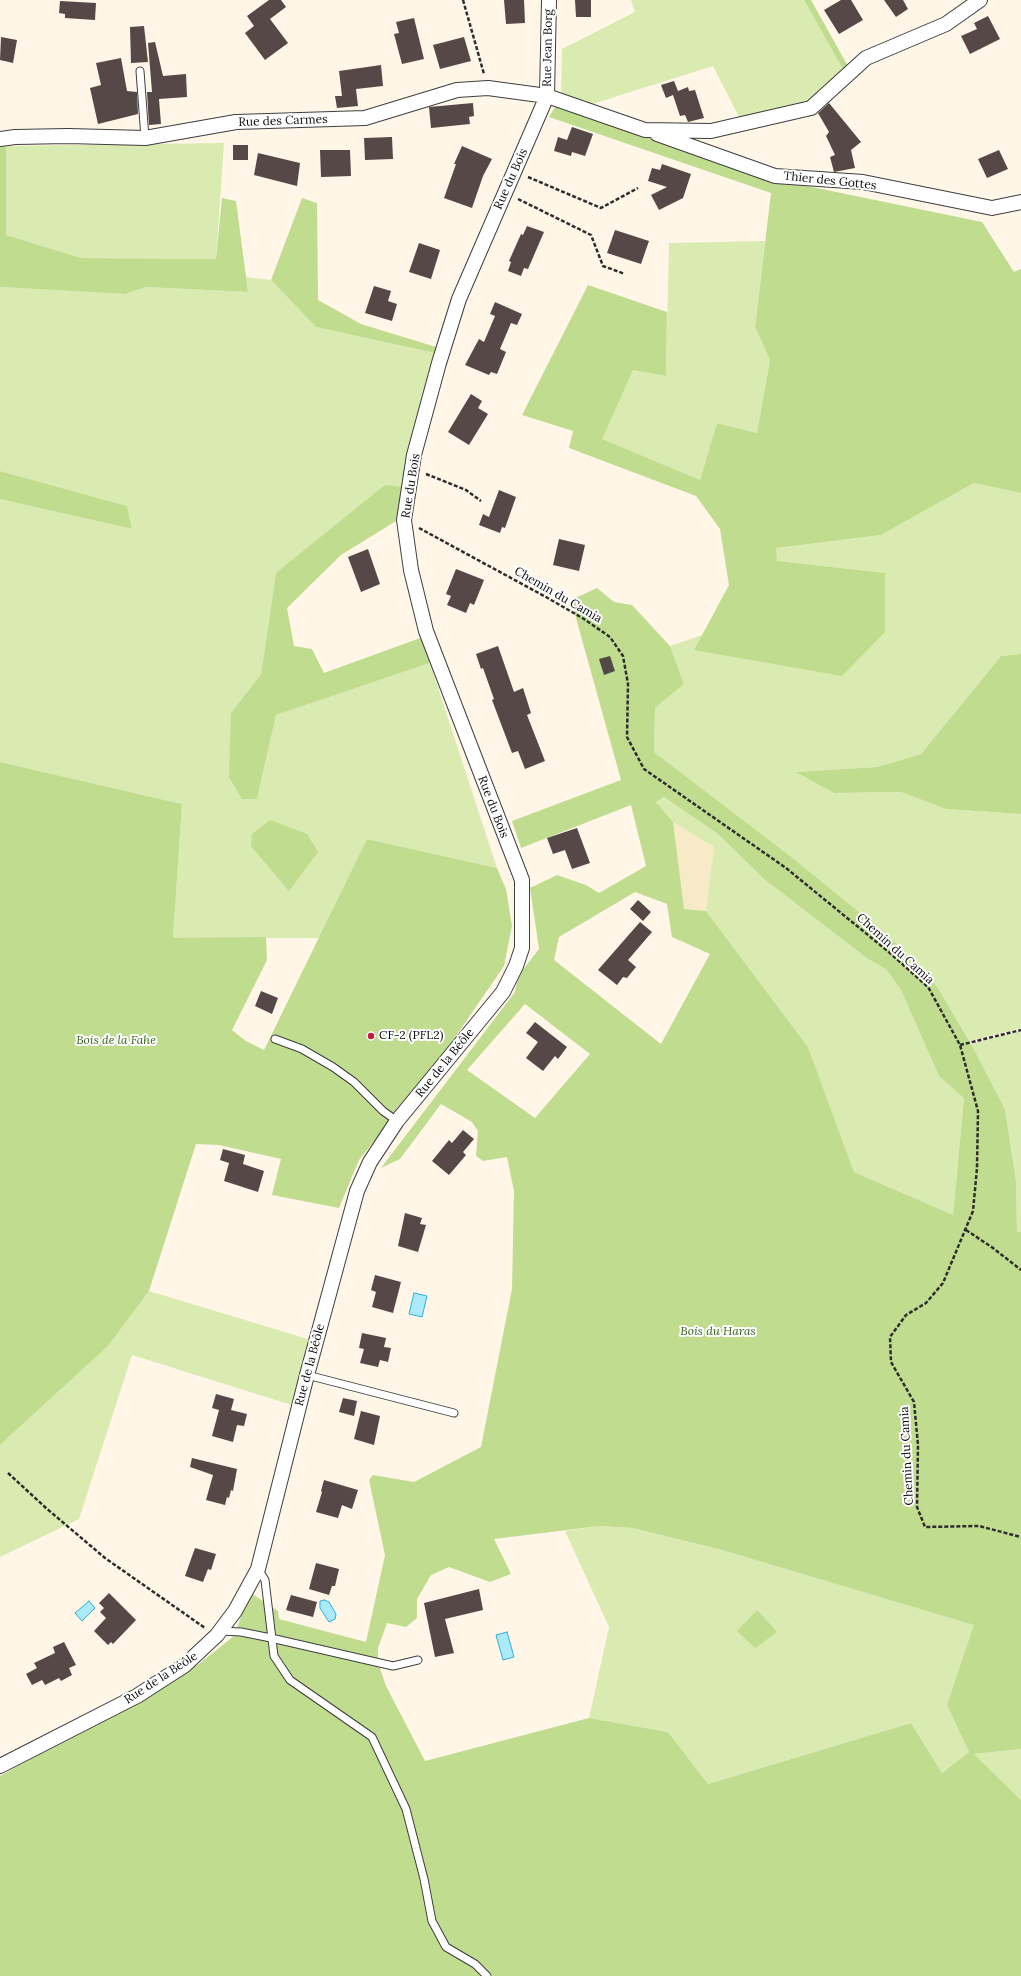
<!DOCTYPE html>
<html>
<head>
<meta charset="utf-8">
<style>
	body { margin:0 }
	canvas { display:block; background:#fff6e8 }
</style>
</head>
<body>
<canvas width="1021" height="1976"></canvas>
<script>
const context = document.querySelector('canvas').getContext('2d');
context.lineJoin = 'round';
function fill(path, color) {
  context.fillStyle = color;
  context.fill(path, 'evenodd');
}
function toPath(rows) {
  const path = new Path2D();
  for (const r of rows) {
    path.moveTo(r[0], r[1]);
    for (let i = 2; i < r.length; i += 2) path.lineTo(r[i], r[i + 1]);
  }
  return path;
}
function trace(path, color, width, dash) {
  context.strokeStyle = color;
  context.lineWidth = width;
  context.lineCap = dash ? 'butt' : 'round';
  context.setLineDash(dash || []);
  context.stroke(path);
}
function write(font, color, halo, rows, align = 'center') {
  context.font = font + ' Lora,serif';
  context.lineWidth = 4;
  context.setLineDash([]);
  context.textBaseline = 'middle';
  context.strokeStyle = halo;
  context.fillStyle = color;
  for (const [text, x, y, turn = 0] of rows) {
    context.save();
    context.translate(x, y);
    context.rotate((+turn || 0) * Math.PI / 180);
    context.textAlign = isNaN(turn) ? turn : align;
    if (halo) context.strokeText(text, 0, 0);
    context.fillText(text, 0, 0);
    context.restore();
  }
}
fill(toPath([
	[673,822,714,847,706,911,684,909]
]), '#f6eac7');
fill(toPath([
	[631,0,804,0,845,73,810,100,740,119,713,66,586,106,561,99,562,49,635,12],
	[224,143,216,259,81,258,6,235,6,146],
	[765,241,755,327,770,360,757,433,717,423,700,480,601,439,633,370,666,376,669,243],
	[246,277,271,280,316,327,435,353,403,487,276,573,261,674,231,713,257,799,276,715,430,663,497,868,367,839,319,938,173,938,182,804,0,762,0,499,132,529,127,506,0,471,0,287,125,294,146,287,248,292],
	[974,483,1021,493,1021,654,1001,656,921,754,877,767,797,772,834,793,901,792,946,809,1021,814,1021,1028,970,1041,938,988,893,940,794,859,654,752,655,708,684,684,670,646,702,635,695,650,885,573,776,561,775,548,881,535],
	[664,797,718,834,764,879,868,959,886,969,901,990,939,1076,964,1097,953,1215,854,1172,808,1047,706,911,714,847,673,822,656,802],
	[1021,1031,1021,1232,1017,1232,1016,1181,1005,1109,971,1044],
	[149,1291,311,1340,295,1406,132,1355,79,1519,0,1557,0,1445,108,1346],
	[599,1526,633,1528,722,1550,975,1625,947,1705,969,1752,942,1773,911,1723,708,1784,668,1732,589,1718,609,1627,565,1531],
	[1021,1749,1021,1800,974,1754]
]), '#d9ebb0');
fill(toPath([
	[804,0,811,0,849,68,845,73],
	[555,107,773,179,982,222,1014,272,1021,269,1021,493,974,483,881,535,776,548,777,561,885,573,885,632,842,676,694,650,729,585,720,529,696,496,569,448,573,431,522,415,588,285,667,312,666,376,633,370,602,439,700,480,717,423,757,433,770,360,755,327,771,193,549,117],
	[6,146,6,235,81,258,216,259,222,198,236,201,248,292,146,287,125,294,0,287,0,147],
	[302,198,317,203,318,300,361,324,436,347,435,353,316,327,271,280],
	[0,471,127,506,132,529,0,499],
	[385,485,403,487,396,521,341,555,287,608,294,646,312,649,324,673,423,637,430,663,276,715,257,799,242,799,229,777,231,713,261,674,276,573],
	[597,588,614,602,632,605,670,646,684,684,655,708,654,752,794,859,893,940,938,988,970,1042,1005,1109,1016,1181,1017,1232,1021,1232,1021,1749,974,1754,1021,1800,1021,1976,0,1976,0,1776,199,1664,235,1635,246,1601,251,1593,278,1611,279,1619,366,1642,385,1555,369,1480,373,1475,414,1482,481,1447,512,1289,514,1191,507,1157,483,1161,476,1156,478,1131,472,1122,441,1104,400,1159,381,1168,515,992,518,976,539,949,530,888,557,875,586,885,599,893,646,866,631,805,521,848,512,821,621,780,571,600],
	[664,797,718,834,764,879,868,959,886,969,901,990,939,1076,964,1098,953,1215,854,1172,808,1047,706,911,684,909,673,822,656,802],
	[635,892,667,904,672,937,710,954,661,1044,554,960,559,937],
	[525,1004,590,1054,535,1118,467,1070],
	[599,1526,633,1528,722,1550,974,1625,947,1705,969,1752,942,1773,911,1723,708,1784,668,1732,589,1718,425,1761,386,1686,378,1663,378,1648,387,1623,406,1627,417,1618,417,1599,431,1575,449,1567,490,1582,511,1574,494,1539],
	[1021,654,1021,814,946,809,901,792,834,793,796,772,877,767,921,754,1001,656],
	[0,762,182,804,173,938,266,937,267,960,232,1030,246,1041,264,1050,367,839,497,868,506,889,512,926,504,966,445,1052,359,1160,339,1208,272,1195,281,1159,219,1145,196,1144,149,1291,108,1346,0,1445],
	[270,820,307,834,318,852,289,891,251,846,252,834],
	[757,1610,777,1632,755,1648,737,1631]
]), '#c0dc8f');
const water = toPath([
	[414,1293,427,1296,422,1317,409,1314,414,1293],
	[324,1600,329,1602,336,1614,335,1619,329,1622,320,1608,320,1601,324,1600],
	[89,1601,95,1608,82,1621,75,1613,89,1601],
	[507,1632,514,1657,503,1660,496,1635,507,1632]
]);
fill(water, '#aaeafa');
trace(water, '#2cb0d5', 1);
fill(toPath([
	[269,0,281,0,286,7,270,19,288,43,265,60,245,33,254,26,247,16],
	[504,0,524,0,525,23,506,24],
	[575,0,591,0,591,17,576,17],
	[841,0,851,0,863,20,839,34,824,10],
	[884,0,903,0,908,9,896,17],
	[60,1,96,3,95,20,65,18,65,14,59,13],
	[988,16,1000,39,970,54,961,36,977,29,974,23],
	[414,18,424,59,402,64,394,34,399,33,396,22],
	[144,26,148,62,131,63,130,27],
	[1,37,17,40,13,63,0,60],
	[464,37,471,61,440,69,433,45],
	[155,42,163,76,186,74,187,97,159,99,161,124,149,125,147,92,152,92,148,43],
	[121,58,127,91,137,92,138,114,98,124,90,88,101,85,96,63],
	[381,65,383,86,356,89,358,106,337,108,335,96,342,96,339,71],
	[674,81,678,91,688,87,689,91,695,90,704,118,688,122,685,115,680,116,673,95,666,98,661,85],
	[473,103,474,116,469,117,470,124,431,128,429,107],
	[829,103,861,142,851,150,855,168,834,172,830,157,835,155,826,136,829,132,818,113],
	[572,127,593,134,585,156,572,152,571,156,554,151,558,137,567,140],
	[392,137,393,159,365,160,364,138],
	[233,145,248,145,248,160,233,160],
	[462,146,492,159,483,176,472,208,444,198,456,164,454,164],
	[320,150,350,150,351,176,321,177],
	[999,150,1008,169,987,178,978,159],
	[258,153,300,163,297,186,254,175],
	[662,164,691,174,683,198,659,210,651,195,667,187,648,181,652,168,660,170],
	[527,226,544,232,528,269,524,268,521,276,508,271,511,262,509,261,521,234,523,235],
	[615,230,649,241,641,264,607,253],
	[419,243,440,250,431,279,409,272],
	[374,286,391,291,388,301,397,304,392,321,365,313],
	[495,302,522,314,517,325,511,323,500,349,506,352,497,374,491,372,489,375,465,365,479,339,484,342,495,316,490,314],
	[471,394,482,401,478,408,488,414,469,445,448,432],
	[499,490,516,497,505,528,502,527,500,533,479,525,483,514,489,517],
	[559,539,585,545,579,571,553,565],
	[368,549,380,584,361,592,348,557],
	[456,569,484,580,474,605,470,603,466,613,447,605,451,596,446,594],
	[498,646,514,692,523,688,531,713,527,715,545,761,525,769,518,751,512,753,492,700,494,699,483,668,481,669,476,654],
	[610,656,615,671,604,675,599,659],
	[577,828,590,863,572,869,565,850,553,854,547,838],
	[638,900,651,912,643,921,630,909],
	[640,922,652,932,628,960,636,967,627,978,623,977,617,985,598,970],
	[261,991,278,998,272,1014,255,1006],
	[535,1022,567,1047,558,1059,555,1056,543,1071,526,1058,538,1042,526,1033],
	[463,1130,474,1139,463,1152,466,1155,449,1175,432,1161,449,1140,452,1143],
	[223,1149,245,1155,243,1164,264,1171,258,1192,224,1181,229,1163,220,1160],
	[405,1213,422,1218,420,1224,426,1225,418,1252,398,1246],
	[375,1275,401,1282,393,1313,372,1307,376,1292,371,1290],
	[362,1333,386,1338,384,1347,391,1348,388,1362,380,1360,378,1367,360,1363,364,1349,359,1348],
	[216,1394,234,1399,231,1410,247,1414,244,1426,237,1425,233,1442,212,1436,219,1410,212,1408],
	[343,1398,357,1401,354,1416,339,1412],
	[361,1411,380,1416,374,1445,354,1439],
	[192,1458,237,1469,233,1491,231,1490,229,1498,227,1497,225,1505,206,1500,213,1475,190,1467],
	[324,1480,358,1490,352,1509,342,1505,338,1518,316,1512,322,1492,321,1491],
	[195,1548,216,1554,211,1570,208,1569,203,1582,185,1576],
	[316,1563,339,1569,335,1586,332,1586,329,1595,309,1589],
	[479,1589,483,1610,445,1619,454,1653,435,1657,424,1603],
	[109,1593,136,1620,113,1644,111,1642,108,1645,94,1631,106,1618,100,1612,104,1608,99,1603],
	[291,1595,317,1602,313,1617,286,1610],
	[64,1642,76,1665,69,1668,72,1675,61,1681,59,1678,45,1685,42,1680,32,1685,26,1674,37,1668,34,1663,55,1653,53,1647]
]), '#544946');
const lane = toPath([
	[140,71,145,138],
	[275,1039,302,1049,333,1067,354,1082,383,1111,397,1121],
	[307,1375,454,1413],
	[258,1569,265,1580,274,1656,290,1680,372,1737,406,1809,424,1879,432,1921,446,1947,475,1964,487,1976],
	[220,1631,241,1632,271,1638,393,1666,418,1660]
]);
const street = toPath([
	[657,134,775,176,863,182,992,208,1021,202],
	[0,139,15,137,68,136,145,138,236,122,365,118,457,90,488,88,547,96,645,130,711,131,811,108,866,58,946,24,980,0],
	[0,1766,137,1696,185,1665,217,1635,235,1611,258,1569,307,1375,357,1191,370,1162,397,1121,503,992,516,966,522,948,522,880,426,631,411,570,404,520,414,455,439,363,459,299,547,96,549,0]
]);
trace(lane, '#3e3e3e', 9);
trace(street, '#3e3e3e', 16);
trace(toPath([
	[463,0,484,74],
	[528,177,601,208,638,188],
	[518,199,591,235,603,266,625,274],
	[426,474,466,490,481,501],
	[419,528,546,597,584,619,610,637,623,656,628,684,627,737,644,769,786,868,890,953,928,987,960,1045,978,1111,977,1168,973,1211,943,1283,926,1303,906,1315,890,1337,891,1362,914,1402,918,1445,917,1507,925,1527,979,1526,1021,1537],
	[960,1045,1021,1030],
	[966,1230,993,1248,1021,1270],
	[8,1473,46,1508,105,1558,205,1628]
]), '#2d2d2d', 2.5, [4, 2]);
trace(lane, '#fff', 7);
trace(street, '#fff', 14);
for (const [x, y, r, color] of [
	[371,1036,4,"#c11c42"]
]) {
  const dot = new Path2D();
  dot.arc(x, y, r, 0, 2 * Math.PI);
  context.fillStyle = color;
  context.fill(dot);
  trace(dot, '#fff', 1.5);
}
write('12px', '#0b0b0b', '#fff', [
	["Rue Jean Borg",548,48,-89],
	["Rue des Carmes",283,121,-2],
	["Rue du Bois",511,179,-66],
	["Thier des Gottes",830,181,6],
	["Rue du Bois",411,486,-81],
	["Chemin du Camia",558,595,30],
	["Rue du Bois",493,807,69],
	["Chemin du Camia",895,949,42],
	["Rue de la Béôle",445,1063,-51],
	["Rue de la Béôle",310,1365,-75],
	["Chemin du Camia",907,1456,-93],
	["Rue de la Béôle",161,1678,-33]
]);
write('12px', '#0b0b0b', '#fff', [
	["CF-2 (PFL2)",379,1036]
], 'left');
write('italic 12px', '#366518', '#fff', [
	["Bois de la Fahe",116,1041],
	["Bois du Haras",718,1332]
]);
</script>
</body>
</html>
